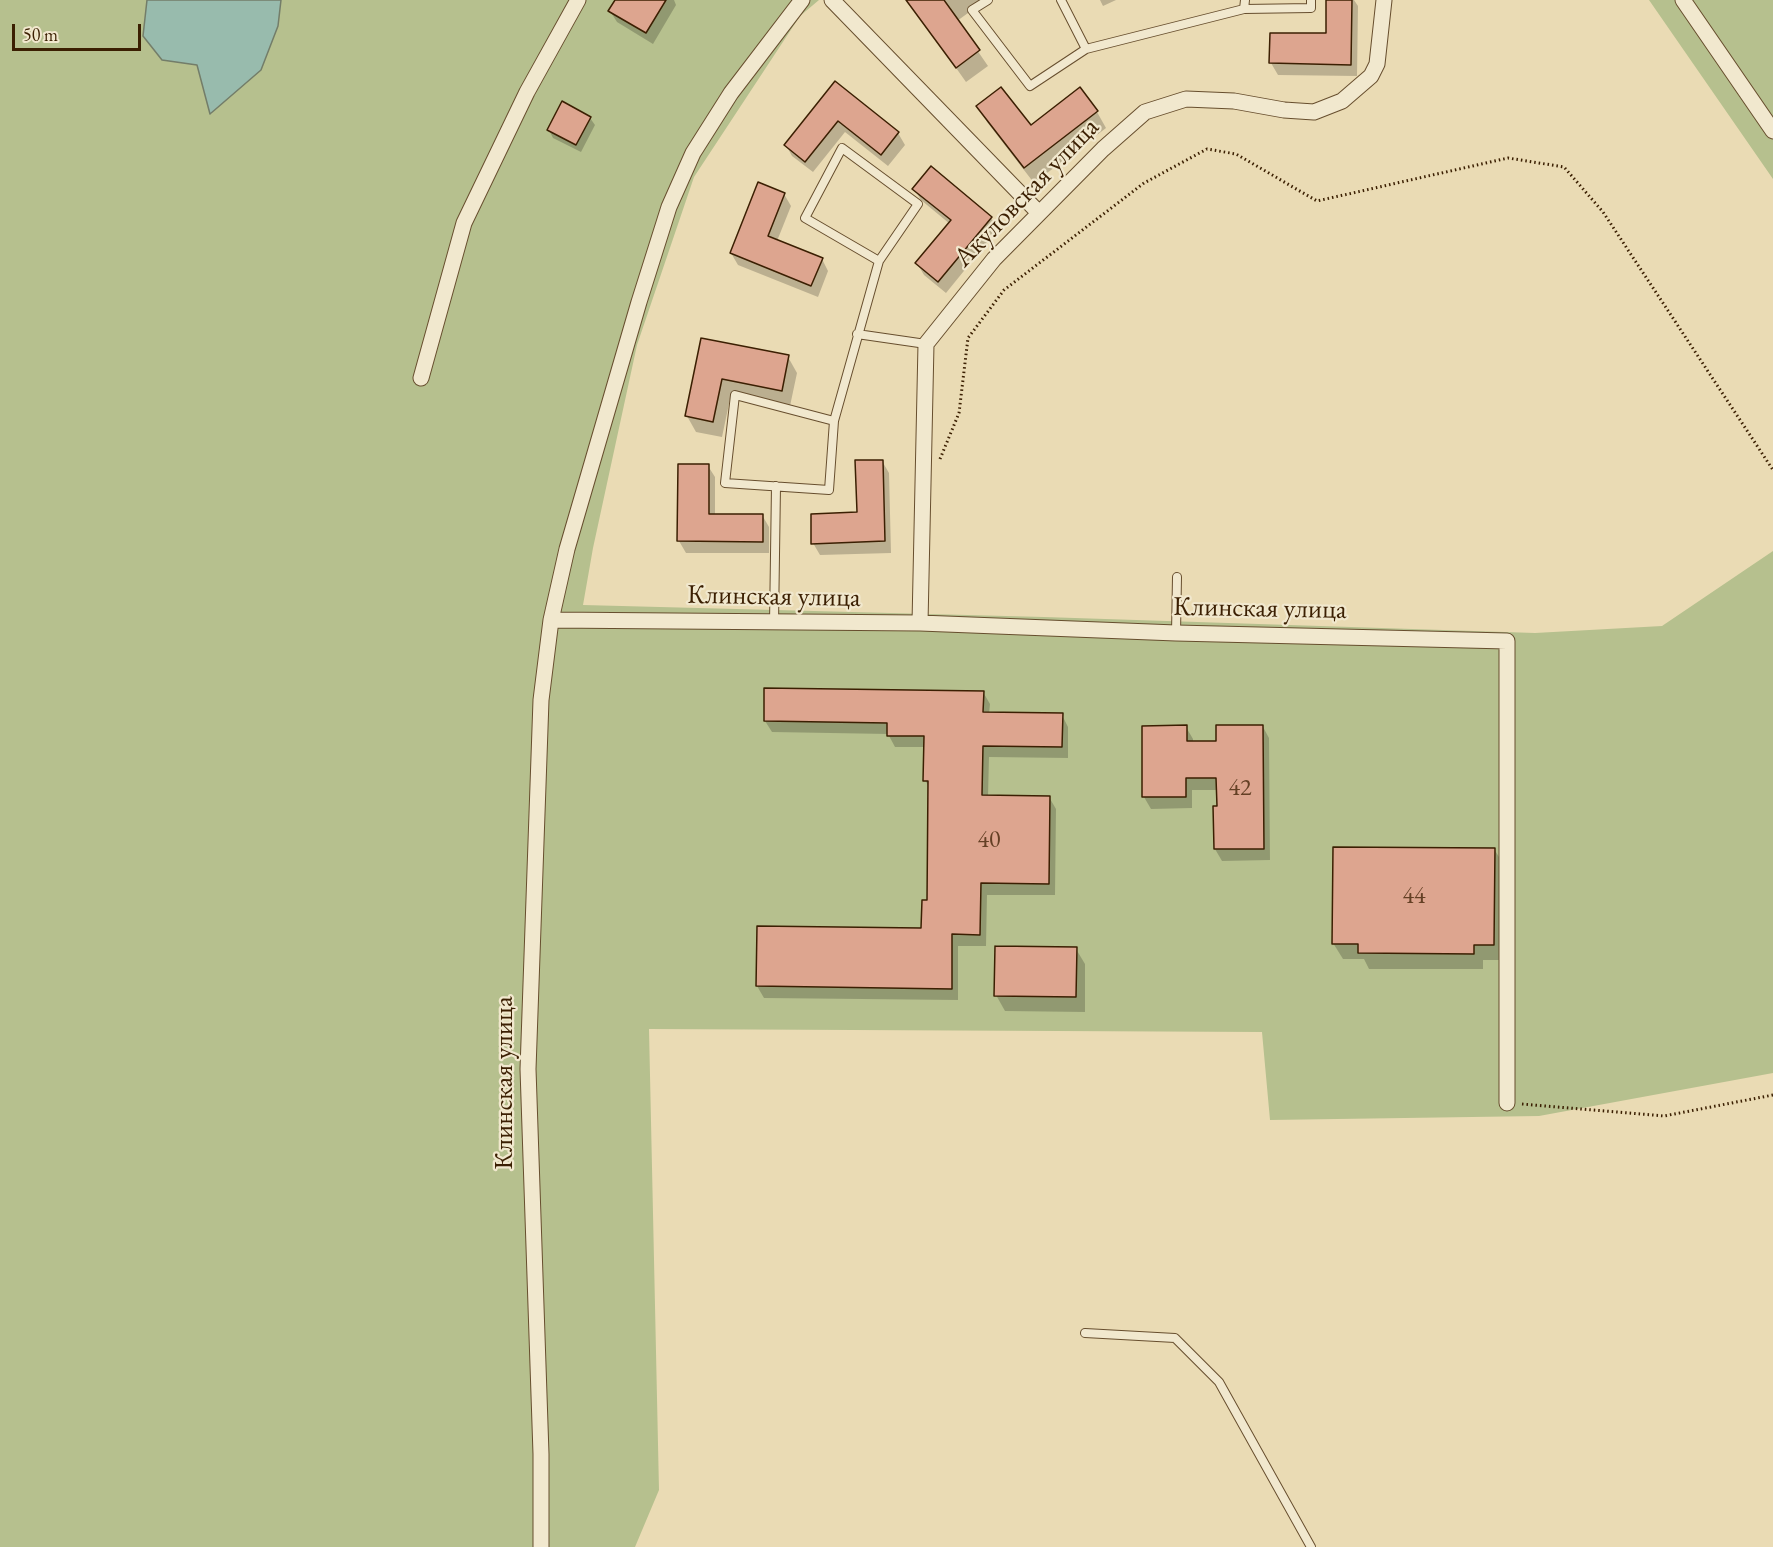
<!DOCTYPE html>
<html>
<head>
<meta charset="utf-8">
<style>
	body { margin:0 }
	#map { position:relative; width:1773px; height:1547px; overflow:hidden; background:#eadbb4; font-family:"EB Garamond",serif }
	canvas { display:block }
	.scale { position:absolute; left:12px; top:24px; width:129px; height:27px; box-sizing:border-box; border:3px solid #3b1f02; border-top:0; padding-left:8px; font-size:18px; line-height:21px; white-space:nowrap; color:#3b1f02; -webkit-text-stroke:4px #f1e8ce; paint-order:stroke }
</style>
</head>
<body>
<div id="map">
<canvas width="1773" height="1547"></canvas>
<div class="scale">50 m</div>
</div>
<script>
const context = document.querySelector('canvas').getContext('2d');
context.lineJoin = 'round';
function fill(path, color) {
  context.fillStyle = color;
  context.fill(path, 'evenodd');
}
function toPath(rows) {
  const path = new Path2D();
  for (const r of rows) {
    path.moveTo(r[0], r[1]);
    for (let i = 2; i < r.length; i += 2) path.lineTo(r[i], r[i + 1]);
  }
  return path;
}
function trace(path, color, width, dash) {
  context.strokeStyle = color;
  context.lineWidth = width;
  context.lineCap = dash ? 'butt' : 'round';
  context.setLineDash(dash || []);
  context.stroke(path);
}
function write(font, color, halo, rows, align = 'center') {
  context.font = font + ' "EB Garamond",serif';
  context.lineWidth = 4.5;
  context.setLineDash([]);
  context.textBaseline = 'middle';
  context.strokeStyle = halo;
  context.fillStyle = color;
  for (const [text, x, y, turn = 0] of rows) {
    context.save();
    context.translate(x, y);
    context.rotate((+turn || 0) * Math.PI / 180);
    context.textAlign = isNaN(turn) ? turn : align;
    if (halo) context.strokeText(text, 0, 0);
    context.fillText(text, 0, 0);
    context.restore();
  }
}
fill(toPath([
	[0,0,147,0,143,36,162,60,197,65,211,114,278,26,281,0,819,0,800,16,694,177,637,345,593,548,583,605,1044,617,1535,633,1662,626,1773,551,1773,1073,1539,1116,1270,1120,1262,1032,649,1029,659,1490,635,1547,0,1547],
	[1649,0,1773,0,1773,179]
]), '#b6c08e');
const water = toPath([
	[147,0,281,0,278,26,261,70,210,114,197,65,162,60,143,36,147,0]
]);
fill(water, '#98bbad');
trace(water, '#737d69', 1.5);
fill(toPath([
	[617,0,674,0,676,5,653,44,617,22,610,11],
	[908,0,986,0,957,21,988,66,966,82],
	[1100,0,1116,0,1103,6],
	[1328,0,1354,0,1358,6,1357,76,1278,75,1271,63,1327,35],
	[835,83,898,133,905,145,888,166,845,132,813,172,792,156,786,145],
	[978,106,1031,127,1097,112,1106,128,1034,183,987,122],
	[590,118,595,125,581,152,553,138,549,130],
	[914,189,991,218,998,229,946,293,924,275,917,263,950,224,921,200],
	[784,194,791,206,777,241,822,259,828,271,818,297,738,265,731,253],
	[703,339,788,357,797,373,790,406,731,394,722,437,696,432,687,416],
	[882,461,889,473,891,553,820,555,813,543,859,514],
	[708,466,715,477,715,515,762,515,769,527,769,553,686,553,679,541],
	[983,692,990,704,989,714,1062,715,1068,727,1068,758,989,757,988,797,1049,797,1056,809,1055,895,987,895,986,946,958,946,958,1000,764,998,757,986,923,930,928,902,930,789,925,780,925,747,895,747,888,734,772,732,765,721],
	[1186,727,1193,739,1193,743,1218,743,1263,727,1269,738,1270,860,1222,861,1215,849,1218,790,1192,790,1192,808,1151,809,1144,797],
	[1494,849,1504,865,1503,960,1483,960,1483,969,1369,969,1364,959,1343,959,1333,943],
	[1076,949,1085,964,1085,1012,1005,1011,996,995]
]), '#0003');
const building = toPath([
	[615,0,666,0,646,33,608,11,615,0],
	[906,0,944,0,980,50,956,68,906,0],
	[1326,0,1352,0,1351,65,1269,63,1270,33,1326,33,1326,0],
	[835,81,899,132,881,155,838,121,805,162,784,145,835,81],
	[1001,87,1031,125,1080,87,1098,111,1024,168,976,106,1001,87],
	[562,101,591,117,576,145,547,130,562,101],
	[931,166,992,217,938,282,915,263,951,220,912,189,931,166],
	[758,182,785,193,768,236,823,258,811,286,730,253,758,182],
	[701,338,789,355,782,391,722,379,713,422,685,416,701,338],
	[855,460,883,460,885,541,811,544,811,514,857,512,855,460],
	[678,464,709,464,709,514,763,514,763,542,677,541,678,464],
	[764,688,984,691,983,712,1063,713,1062,747,983,746,982,795,1050,796,1049,884,981,883,980,935,952,934,952,989,756,986,757,926,921,928,922,900,927,900,928,781,923,781,924,736,887,736,887,723,764,721,764,688],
	[1187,725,1187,741,1216,741,1216,725,1263,725,1264,849,1214,849,1213,806,1217,806,1216,778,1186,778,1186,797,1142,797,1142,726,1187,725],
	[1333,847,1495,848,1494,945,1474,945,1474,954,1358,953,1358,944,1332,944,1333,847],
	[995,946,1077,947,1076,997,994,996,995,946]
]);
fill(building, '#dda58f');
trace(building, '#3b1f02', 1.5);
const lane = toPath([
	[988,0,972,10,1030,86,1086,49,1244,9],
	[1061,0,1086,49],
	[1245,0,1244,9,1311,8,1311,0],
	[857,334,926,344],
	[834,421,735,395,725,483,829,490,834,421,879,261,805,218,842,148,918,204,879,261],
	[774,623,776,486],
	[1176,633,1177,577],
	[1085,1333,1175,1338,1219,1382,1311,1547]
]);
const street = toPath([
	[832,0,1039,213],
	[1683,0,1773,131],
	[421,378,464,223,527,92,578,0],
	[551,620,920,623,1176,633,1507,641,1507,1103],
	[920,623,926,344,994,259,1103,149,1145,112,1186,99,1234,101,1284,110,1314,112,1342,101,1371,76,1377,64,1384,0],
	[541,1547,541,1454,528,1069,541,700,551,620,567,549,639,302,669,207,693,153,731,93,802,0]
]);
trace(lane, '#674e2e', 10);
trace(street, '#674e2e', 17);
trace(toPath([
	[940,459,959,413,968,338,1004,290,1144,183,1207,149,1236,154,1317,201,1508,158,1564,167,1603,212,1773,470],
	[1522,1104,1664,1116,1773,1095]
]), '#3b1f02', 3, [1.5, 3]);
trace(lane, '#f1e8ce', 8);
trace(street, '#f1e8ce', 15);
write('24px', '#644025', null, [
	["42",1240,788],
	["40",989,840],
	["44",1414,896]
]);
write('27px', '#3b1f02', '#f1e8ce', [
	["Акуловская улица",1027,193,-46],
	["Клинская улица",774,597,1],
	["Клинская улица",1260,609,1],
	["Клинская улица",505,1083,-90]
]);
</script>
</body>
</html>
